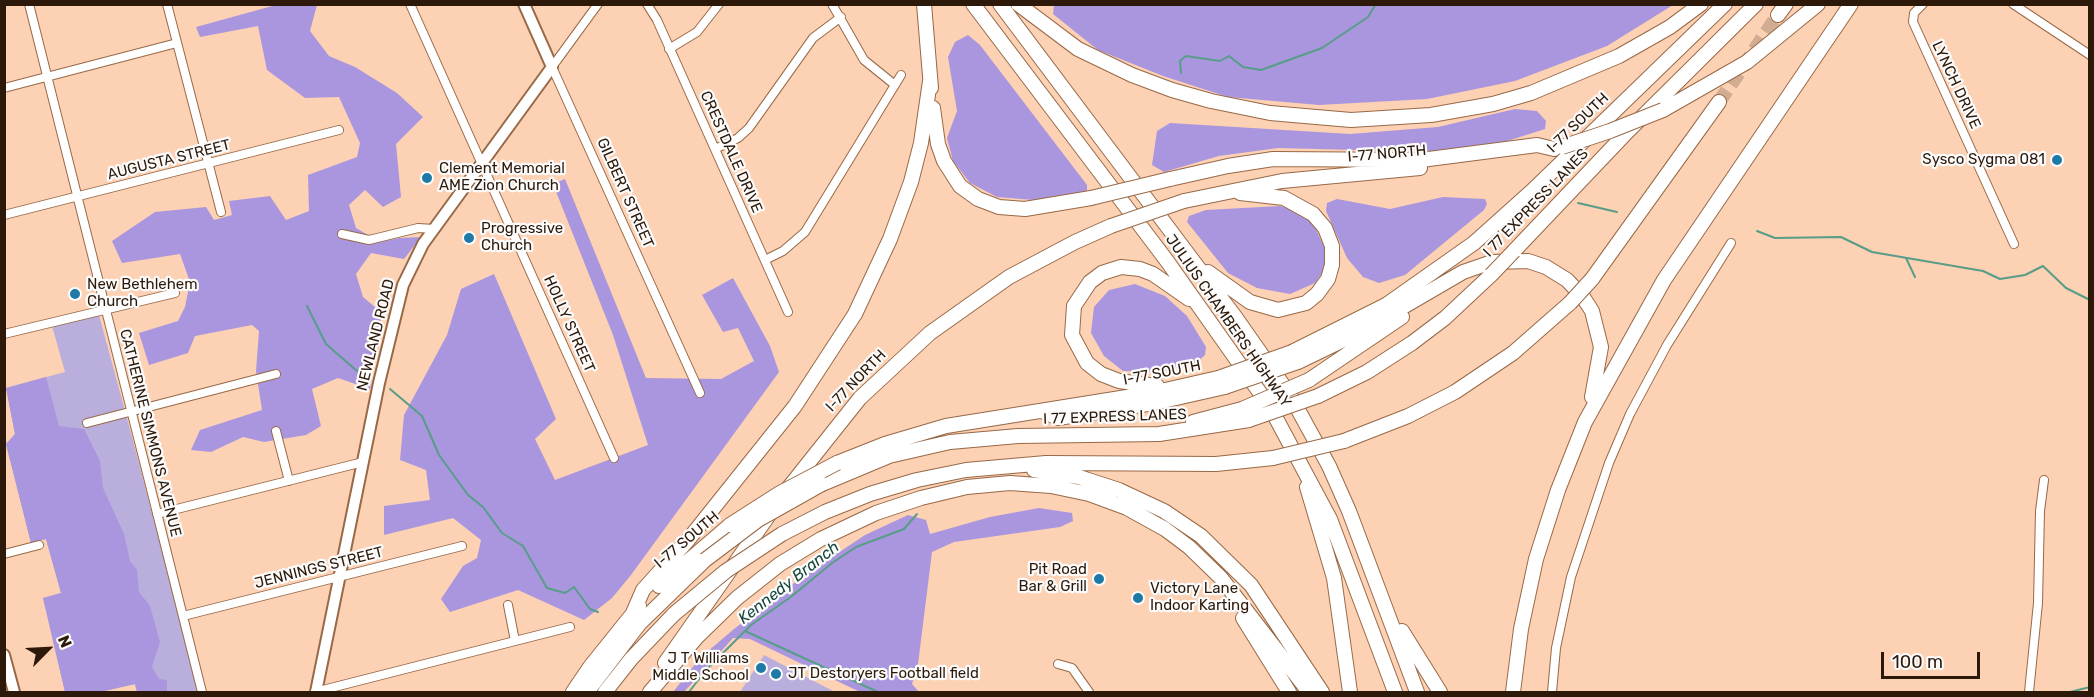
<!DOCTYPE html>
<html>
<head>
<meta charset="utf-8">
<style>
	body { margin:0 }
	#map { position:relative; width:2094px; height:697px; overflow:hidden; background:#fcd1b4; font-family:Rubik,sans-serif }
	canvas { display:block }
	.frame { position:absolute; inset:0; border:6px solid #2c190a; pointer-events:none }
	.north { position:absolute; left:18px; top:619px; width:60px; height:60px; -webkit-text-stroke:4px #fcfcfc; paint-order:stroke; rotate:66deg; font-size:16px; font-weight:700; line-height:24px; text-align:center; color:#2c190a }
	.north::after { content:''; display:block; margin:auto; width:21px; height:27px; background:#2c190a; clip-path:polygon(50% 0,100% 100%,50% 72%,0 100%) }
	.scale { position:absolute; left:1881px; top:652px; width:99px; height:27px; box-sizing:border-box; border:3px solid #2c190a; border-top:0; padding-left:8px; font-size:18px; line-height:21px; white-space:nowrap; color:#2c190a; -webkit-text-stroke:4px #fcfcfc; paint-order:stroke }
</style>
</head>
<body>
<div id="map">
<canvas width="2094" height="697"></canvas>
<div class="frame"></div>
<div class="north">N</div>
<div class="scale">100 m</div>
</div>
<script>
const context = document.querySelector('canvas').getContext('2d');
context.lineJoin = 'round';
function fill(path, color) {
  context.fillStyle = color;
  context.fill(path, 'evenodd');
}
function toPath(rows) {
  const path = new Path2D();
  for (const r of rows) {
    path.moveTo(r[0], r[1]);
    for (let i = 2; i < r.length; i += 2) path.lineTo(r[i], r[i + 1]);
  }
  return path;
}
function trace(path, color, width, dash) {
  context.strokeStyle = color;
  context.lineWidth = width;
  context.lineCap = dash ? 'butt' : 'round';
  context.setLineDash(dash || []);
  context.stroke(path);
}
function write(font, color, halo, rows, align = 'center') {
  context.font = font + ' Rubik,sans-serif';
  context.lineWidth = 4.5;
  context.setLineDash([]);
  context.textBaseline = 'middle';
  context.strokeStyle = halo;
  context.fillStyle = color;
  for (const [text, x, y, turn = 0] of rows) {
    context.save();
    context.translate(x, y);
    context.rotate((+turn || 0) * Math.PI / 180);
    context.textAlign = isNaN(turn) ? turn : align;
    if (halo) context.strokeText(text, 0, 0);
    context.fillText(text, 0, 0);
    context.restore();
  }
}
fill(toPath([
	[99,315,127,418,199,692,137,692,135,684,100,692,65,692,43,598,61,593,46,539,31,543,6,444,15,434,6,388,65,372,52,326],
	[764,655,835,692,740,692]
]), '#baaedc');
fill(toPath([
	[276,5,317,5,310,31,329,56,355,67,397,93,423,117,396,144,401,197,383,207,365,190,349,205,356,228,380,242,399,238,421,237,404,259,371,253,356,274,363,297,382,313,370,389,338,378,312,389,321,426,306,435,264,442,243,437,211,452,191,450,200,430,262,410,256,371,259,331,252,325,195,336,188,353,149,365,139,333,178,321,185,307,190,282,180,254,122,263,112,241,155,212,206,207,214,220,232,215,229,201,270,196,286,220,309,211,308,175,357,157,360,143,339,97,305,98,267,70,258,26,200,37,196,27],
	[1054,5,1054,4,1673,5,1607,46,1515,81,1427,99,1319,105,1228,97,1163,76,1098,50,1053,14],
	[968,35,980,45,1087,185,1087,191,1033,200,997,197,970,183,953,161,947,138,957,111,948,57,955,42],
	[1515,109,1537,111,1546,121,1545,129,1498,144,1434,152,1278,148,1219,156,1164,172,1152,165,1157,131,1170,123,1350,134,1438,127],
	[565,179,646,378,721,379,754,361,738,328,723,332,702,295,733,278,770,346,779,372,631,575,612,598,584,620,518,590,450,612,441,599,463,566,477,558,481,540,453,518,384,535,384,506,430,500,426,470,400,460,404,415,447,335,461,289,494,274,556,419,535,439,555,480,648,445,613,335,553,184],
	[1443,197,1485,199,1487,204,1484,210,1405,275,1379,283,1363,277,1347,258,1326,211,1327,203,1337,199,1390,209],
	[1280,206,1299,211,1315,227,1325,249,1325,269,1315,283,1290,294,1257,288,1228,273,1187,222,1189,216,1206,210],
	[1135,284,1165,296,1187,316,1206,347,1205,355,1196,363,1159,372,1123,371,1104,356,1091,333,1094,307,1109,290],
	[46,377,59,426,84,429,100,461,103,488,124,534,130,561,137,570,139,592,150,606,160,642,152,667,159,679,167,680,167,692,137,692,135,684,100,692,65,692,43,598,61,593,46,539,31,543,6,444,15,434,6,388],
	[1039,508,1072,513,1073,521,1060,527,954,542,932,552,918,664,912,684,919,692,860,692,750,639,733,638,684,692,673,692,700,658,734,629,802,577,865,535,908,515,926,520,930,534,990,517]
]), '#aa96df');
trace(toPath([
	[1181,73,1180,61,1186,56,1220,61,1229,56,1243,67,1261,70,1322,48,1368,17,1376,4],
	[1578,203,1617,212],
	[1757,231,1775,238,1841,237,1872,252,1983,271,2000,279,2025,275,2043,266,2066,288,2090,300],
	[1906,258,1915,277],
	[307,306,326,344,357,371,370,375],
	[390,389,422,416,439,455,468,495,483,507,502,533,523,546,547,588,565,593,574,587,590,609,598,612],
	[745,631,878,692],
	[689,692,706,670,751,625,792,596,832,563,856,547,904,529,917,514],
	[2070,692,2090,687]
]), '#579d87', 2);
trace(toPath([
	[1719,102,1778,15]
]), '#d2ac92', 14, [14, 7]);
const street = toPath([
	[29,4,202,692],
	[167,4,221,212],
	[410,4,614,458],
	[598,4,552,67,700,393],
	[647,4,657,20,788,312],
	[832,4,864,60,895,85],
	[1923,4,1914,13,1913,22,2014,244],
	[2013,4,2090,55],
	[669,49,697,32,719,4],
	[4,88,177,43],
	[715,149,738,138,749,128,813,38,841,17],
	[4,215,339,130],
	[342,234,369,240,418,228,434,229],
	[765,260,783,251,805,232,901,75],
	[4,334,175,293],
	[87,423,276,374],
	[276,431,289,481],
	[157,514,363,462],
	[4,554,39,545],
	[508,605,515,641],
	[183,616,462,546],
	[1058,664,1072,668,1089,692],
	[315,692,570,627],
	[1552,692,1556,648,1571,577,1609,463,1630,414,1667,345,1731,243],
	[2029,692,2038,603,2040,511,2044,480]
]);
const secondary = toPath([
	[4,655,14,692],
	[316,692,379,383,403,285,423,244,552,67,524,4]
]);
const highway = toPath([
	[924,4,931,88],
	[973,4,1167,261,1270,407,1330,519,1395,692],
	[1000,4,1236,318,1290,395,1329,466,1349,511,1417,692],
	[1018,4,1078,49,1132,75,1172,90,1211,101,1270,113,1351,120,1431,115,1493,104,1531,93,1619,56,1670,27,1701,4],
	[1778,15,1786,4],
	[933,108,938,144,944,161,960,186,978,199,999,207,1025,209,1091,198],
	[1663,110,1747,62,1818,4],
	[1170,179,1228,166,1273,159,1421,160,1537,145,1554,149],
	[1184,201,1282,181,1420,168],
	[1514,251,1628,131,1756,4],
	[1208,272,1250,302,1278,310,1306,303,1317,294,1328,279,1332,265,1332,246,1325,228,1313,214,1284,198,1240,193],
	[1592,279,1719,102],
	[1292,352,1386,305,1474,243,1532,191,1725,4],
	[1298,362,1360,332,1463,272,1492,262,1528,261,1546,267,1567,280,1583,297,1592,311,1601,347,1592,397],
	[1309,380,1402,317],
	[1157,386,1119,381,1101,374,1087,363,1072,335,1074,306,1090,282,1102,273,1121,267,1140,269,1153,274,1189,299],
	[1318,396,1367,372,1412,343,1445,318,1491,275],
	[1042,411,1058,418,1154,403,1225,387],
	[1193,422,1242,409],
	[1344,441,1408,416,1455,392,1513,353,1570,303],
	[837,463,885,444,946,426,1152,393,1218,378],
	[1034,470,1079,477,1119,490,1164,511,1201,536,1251,585,1322,692],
	[822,484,889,456,950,442,1018,436,1159,434,1249,420],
	[1307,487,1334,578,1350,692],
	[786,491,860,398,930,333,1009,277,1075,242,1111,226],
	[782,534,825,512,870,494,917,480,966,470,1046,463,1216,464,1273,458],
	[659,586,730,525],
	[633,613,643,590,688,540,795,406,855,314,890,239,911,182,921,143,930,81],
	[1243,618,1289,692],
	[1402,631,1440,692],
	[665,663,771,512],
	[573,692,590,667,639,606],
	[587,692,640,623,705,560],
	[605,692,631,659,674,614],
	[650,692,697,637,737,598,780,564,821,539,876,513,921,498,967,487,1010,483,1051,486,1089,494,1127,508,1165,529,1189,547,1221,578,1309,692],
	[1513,692,1521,629,1536,559,1558,490,1585,422,1664,280,1851,4]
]);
trace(street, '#986946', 10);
trace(secondary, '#986946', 14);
trace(highway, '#986946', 16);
trace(street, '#fff', 8);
trace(secondary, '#fff', 10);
trace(highway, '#fff', 14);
const highwayBridge = toPath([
	[1562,147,1610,131,1663,110],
	[1091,198,1170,179],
	[1111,226,1184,201],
	[1491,275,1514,251],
	[1570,303,1592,279],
	[1218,378,1292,352],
	[1225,387,1298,362],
	[1242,409,1309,380],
	[1249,420,1318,396],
	[1273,458,1344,441],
	[730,525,780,493,837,463],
	[705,560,758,520,822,484],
	[674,614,726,571,782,534]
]);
trace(highwayBridge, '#986946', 16, []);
trace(highwayBridge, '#fff', 14);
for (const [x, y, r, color] of [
	[2057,160,6,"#1d79a6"],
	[427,178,6,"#1d79a6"],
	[469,238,6,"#1d79a6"],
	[75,294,6,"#1d79a6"],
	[1099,579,6,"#1d79a6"],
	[1138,598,6,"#1d79a6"],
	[761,668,6,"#1d79a6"],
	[776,674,6,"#1d79a6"]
]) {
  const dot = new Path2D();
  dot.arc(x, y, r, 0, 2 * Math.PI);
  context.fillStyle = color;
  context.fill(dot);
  trace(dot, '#fcfcfc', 2);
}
write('15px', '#2c190a', '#fcfcfc', [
	["LYNCH DRIVE",1956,85,65],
	["I-77 SOUTH",1578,123,-44],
	["CRESTDALE DRIVE",731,152,66],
	["I-77 NORTH",1387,154,-5],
	["AUGUSTA STREET",169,160,-14],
	["GILBERT STREET",625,193,66],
	["I 77 EXPRESS LANES",1536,203,-46],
	["JULIUS CHAMBERS HIGHWAY",1228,321,55],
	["HOLLY STREET",569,324,66],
	["NEWLAND ROAD",376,335,-76],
	["I-77 SOUTH",1162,373,-11],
	["I-77 NORTH",856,381,-46],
	["I 77 EXPRESS LANES",1115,417,-2],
	["CATHERINE SIMMONS AVENUE",150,433,76],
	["I-77 SOUTH",687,540,-40],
	["JENNINGS STREET",319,568,-14]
]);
write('15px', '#2c190a', '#fcfcfc', [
	["Sysco Sygma 081",2045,160,"right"],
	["Clement Memorial",439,169],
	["AME Zion Church",439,186],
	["Progressive",481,229],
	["Church",481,246],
	["New Bethlehem",87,285],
	["Church",87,302],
	["Pit Road",1087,570,"right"],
	["Bar & Grill",1087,587,"right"],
	["Victory Lane",1150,589],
	["Indoor Karting",1150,606],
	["J T Williams",749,659,"right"],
	["Middle School",749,676,"right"],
	["JT Destoryers Football field",788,674]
], 'left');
write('italic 16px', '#18483e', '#fcfcfc', [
	["Kennedy Branch",789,583,-38]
]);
</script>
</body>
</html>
